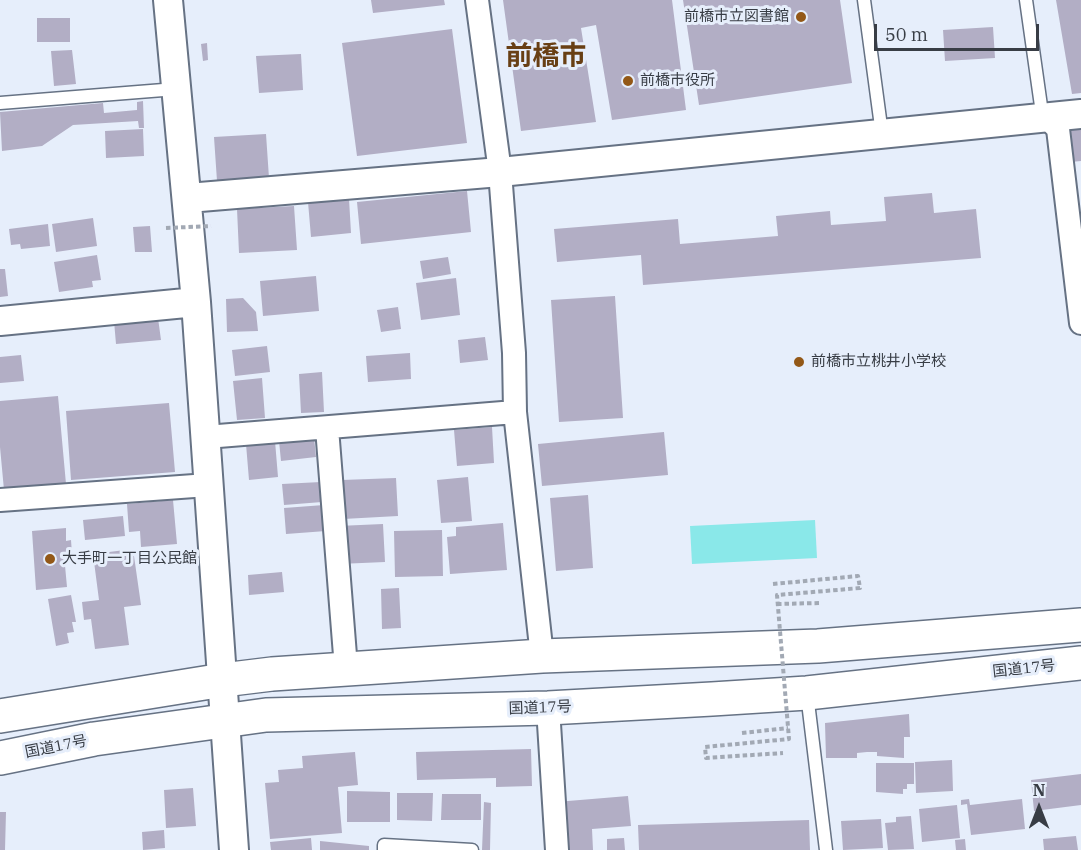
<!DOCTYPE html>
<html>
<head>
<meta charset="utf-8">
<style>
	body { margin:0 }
	#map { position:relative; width:1081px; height:850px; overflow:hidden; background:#e6eefb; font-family:"IBM Plex Serif",serif }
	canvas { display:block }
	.north { position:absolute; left:1009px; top:778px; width:60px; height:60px; -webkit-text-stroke:4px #e6eefb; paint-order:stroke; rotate:0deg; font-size:16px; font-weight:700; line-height:24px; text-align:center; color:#383d45 }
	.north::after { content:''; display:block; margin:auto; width:21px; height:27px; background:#383d45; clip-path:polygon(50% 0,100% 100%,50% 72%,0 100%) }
	.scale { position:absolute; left:874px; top:24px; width:165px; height:27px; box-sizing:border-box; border:3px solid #383d45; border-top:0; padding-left:8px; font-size:18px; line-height:21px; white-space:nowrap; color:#383d45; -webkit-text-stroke:4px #e6eefb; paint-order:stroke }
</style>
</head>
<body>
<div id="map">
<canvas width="1081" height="850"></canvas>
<div class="north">N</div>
<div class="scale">50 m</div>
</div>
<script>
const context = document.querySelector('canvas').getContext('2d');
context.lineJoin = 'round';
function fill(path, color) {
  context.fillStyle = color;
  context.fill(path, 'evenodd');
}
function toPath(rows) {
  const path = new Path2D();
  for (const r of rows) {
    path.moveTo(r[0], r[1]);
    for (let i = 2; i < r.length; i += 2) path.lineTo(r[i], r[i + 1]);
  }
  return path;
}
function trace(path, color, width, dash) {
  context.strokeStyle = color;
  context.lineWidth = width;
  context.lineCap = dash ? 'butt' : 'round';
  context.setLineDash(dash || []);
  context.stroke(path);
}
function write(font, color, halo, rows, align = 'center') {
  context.font = font + ' "IBM Plex Serif","Noto Sans JP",serif';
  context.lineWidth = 6;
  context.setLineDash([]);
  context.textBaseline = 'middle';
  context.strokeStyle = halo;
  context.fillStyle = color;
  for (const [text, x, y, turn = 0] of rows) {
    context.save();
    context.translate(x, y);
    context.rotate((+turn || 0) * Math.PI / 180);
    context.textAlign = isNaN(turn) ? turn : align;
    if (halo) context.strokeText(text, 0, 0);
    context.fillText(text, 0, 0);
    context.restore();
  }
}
fill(toPath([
	[815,520,817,558,692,564,690,526]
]), '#8ae8e9');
fill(toPath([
	[371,0,444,0,445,5,373,13],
	[503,0,672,0,686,110,612,120,596,25,581,28,596,122,521,131],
	[683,0,840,0,852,83,699,105],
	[1056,0,1081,0,1081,93,1072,94],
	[37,18,70,18,70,42,37,42],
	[993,27,995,58,945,61,943,30],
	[452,29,467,143,357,156,342,43],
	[207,43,208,60,203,61,201,44],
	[72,50,76,84,54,86,51,51],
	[301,54,303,90,259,93,256,56],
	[143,101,144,128,139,128,138,121,73,125,42,146,2,151,0,112,103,103,104,113,137,110,137,102],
	[1081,126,1081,161,1071,162,1066,128],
	[143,129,144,156,106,158,105,131],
	[266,134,269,178,217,181,214,137],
	[467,191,471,232,361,244,357,202],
	[932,193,934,213,976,209,981,258,643,285,641,255,557,262,554,229,678,219,680,244,778,236,776,216,830,211,831,225,886,221,884,197],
	[349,199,351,233,311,237,308,202],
	[294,206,297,250,239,253,237,209],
	[93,218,97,246,56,252,52,224],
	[48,224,50,246,21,249,20,244,11,245,9,229],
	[150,226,152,252,135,252,133,227],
	[97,255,101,280,92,281,93,287,59,292,54,262],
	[448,257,451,274,423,279,420,261],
	[0,269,5,269,8,296,0,297],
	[316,276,319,311,263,316,260,281],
	[456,278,460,315,421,320,416,283],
	[615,296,623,418,559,422,551,300],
	[243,298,256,312,258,331,227,332,226,299],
	[398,307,401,329,381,332,377,310],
	[158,318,161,340,116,344,114,321],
	[485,337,488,360,460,363,458,340],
	[267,346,270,372,235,376,232,350],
	[410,353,411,379,368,382,366,356],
	[21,355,24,381,0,383,0,357],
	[322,372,324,412,301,413,299,374],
	[262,378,265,418,237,420,233,381],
	[58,396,66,484,4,490,0,447,0,401],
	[169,403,175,472,71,480,66,411],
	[492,427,494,463,457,466,454,430],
	[664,432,668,475,542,486,538,444],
	[314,437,316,457,281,461,279,441],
	[275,441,278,477,249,480,246,444],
	[468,477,472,521,441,523,437,480],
	[396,478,398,516,343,519,342,480],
	[321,482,322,502,284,505,282,484],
	[588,495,593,568,556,571,550,498],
	[173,500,177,544,141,547,140,531,129,532,127,504],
	[324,505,326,531,286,534,284,508],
	[123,516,125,536,85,540,83,520],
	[503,523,507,570,450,574,447,537,456,536,456,527],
	[383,524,385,562,339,564,338,526],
	[66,528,66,541,71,540,72,554,64,555,67,587,36,590,32,531],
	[442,530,443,576,395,577,394,531],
	[133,549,141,605,124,607,129,645,95,649,91,619,84,620,82,602,99,600,93,554],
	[282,572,284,592,249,595,248,575],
	[399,588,401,628,382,629,381,589],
	[71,595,76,622,72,622,74,632,67,633,69,643,56,646,48,599],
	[909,714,910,737,904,737,904,758,877,756,877,752,867,752,857,753,857,758,826,758,825,723],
	[531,749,532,786,496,787,496,778,417,780,416,752],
	[355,752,358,785,338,787,342,833,270,839,265,783,279,782,278,770,303,768,302,756],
	[952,760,953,791,916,793,915,762],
	[876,763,914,763,914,784,907,784,907,789,903,789,903,794,876,792],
	[1081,774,1081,805,1034,811,1031,780],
	[193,788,196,826,166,828,164,790],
	[347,791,390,792,390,822,347,822],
	[397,793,433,793,432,821,397,820],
	[442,794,481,794,481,820,441,820],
	[628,796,631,826,592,829,593,850,560,850,556,802],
	[969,799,970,805,1022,799,1025,829,971,835,967,804,961,805,961,800],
	[484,802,491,803,490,850,482,850],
	[957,805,960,838,922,842,919,809],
	[0,812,6,812,5,850,0,850],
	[911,816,914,849,888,850,885,823,896,822,896,817],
	[881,819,883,848,843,850,841,821],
	[809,820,810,850,639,850,638,825],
	[164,830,165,848,143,850,142,832],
	[1076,836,1078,850,1044,850,1043,839],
	[311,838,312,850,271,850,270,842],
	[624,838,625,850,607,850,607,839],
	[965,839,966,850,956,850,955,840],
	[320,841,369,846,369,850,320,850]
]), '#b2aec5');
const service = toPath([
	[864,0,882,134],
	[1026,0,1041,106,1046,116],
	[0,103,176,89],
	[807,694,826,850],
	[384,850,384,845,472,850]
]);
const minor = toPath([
	[477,0,500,172,514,353,515,412,542,656],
	[1047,117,1058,129,1081,323],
	[327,428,346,668],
	[206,437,515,412],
	[0,500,208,485],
	[548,708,557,850]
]);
const tertiary = toPath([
	[168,0,196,302,234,850],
	[188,198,500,172,1081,114],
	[0,321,196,302]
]);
const trunk = toPath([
	[0,716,223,680,272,674,542,656,818,646,1081,625],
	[0,758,94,739,266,715,548,708,712,699,807,693,1081,663]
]);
trace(service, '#667284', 15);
trace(minor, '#667284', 26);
trace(tertiary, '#667284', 32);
trace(trunk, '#667284', 36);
trace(toPath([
	[777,604,820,603],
	[742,733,788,728]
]), '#a2a9b4', 4, [4.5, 3]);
trace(service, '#fff', 12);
trace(minor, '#fff', 22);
trace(tertiary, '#fff', 28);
trace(trunk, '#fff', 33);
trace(toPath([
	[166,228,211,226],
	[773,584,858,576,860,588,777,595,789,739,705,747,706,758,783,753]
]), '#a2a9b4', 4, [4.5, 3]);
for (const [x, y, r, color] of [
	[801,17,6,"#935817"],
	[628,81,6,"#935817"],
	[799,362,6,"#935817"],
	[50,559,6,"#935817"]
]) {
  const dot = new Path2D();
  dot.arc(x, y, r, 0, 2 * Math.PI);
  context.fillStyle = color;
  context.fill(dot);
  trace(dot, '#e6eefb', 2);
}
write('15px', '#383d45', '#e6eefb', [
	["前橋市立図書館",789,17,"right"],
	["前橋市役所",640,81],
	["前橋市立桃井小学校",811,362],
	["大手町一丁目公民館",62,559]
], 'left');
write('15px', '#383d45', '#e6eefb', [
	["国道17号",1024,669,-6],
	["国道17号",540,708,-2],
	["国道17号",56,747,-11]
]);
write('bold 27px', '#683f14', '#e6eefb', [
	["前橋市",546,57]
]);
</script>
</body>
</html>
